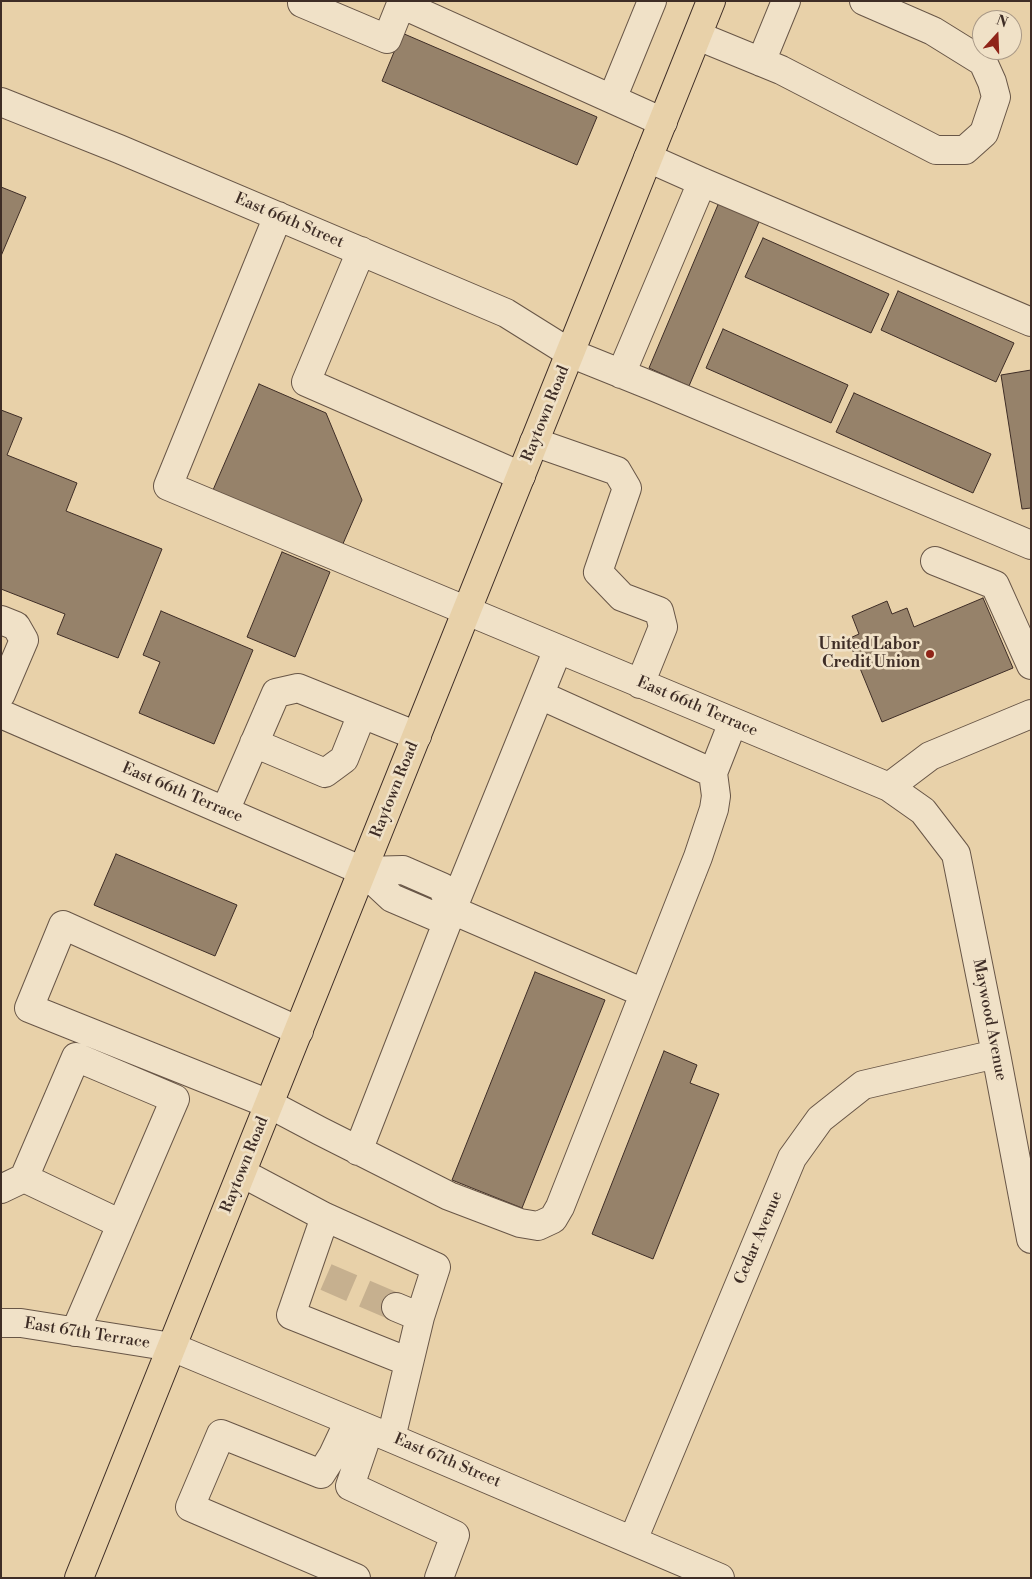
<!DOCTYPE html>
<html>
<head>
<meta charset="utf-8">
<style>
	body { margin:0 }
	#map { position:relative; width:1032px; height:1579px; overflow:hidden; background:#e8d1a9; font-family:"Libre Bodoni",serif }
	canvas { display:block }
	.frame { position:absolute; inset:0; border:2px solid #3e2d26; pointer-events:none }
	.north { position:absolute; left:972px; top:10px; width:50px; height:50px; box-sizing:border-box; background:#f0e1c7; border:1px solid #a99987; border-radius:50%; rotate:20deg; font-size:14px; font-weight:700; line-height:20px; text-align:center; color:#3e2d26 }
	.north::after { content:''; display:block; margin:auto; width:18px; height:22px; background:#8f2418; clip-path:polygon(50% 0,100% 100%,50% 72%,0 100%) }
</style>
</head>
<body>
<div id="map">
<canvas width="1032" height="1579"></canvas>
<div class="frame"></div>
<div class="north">N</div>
</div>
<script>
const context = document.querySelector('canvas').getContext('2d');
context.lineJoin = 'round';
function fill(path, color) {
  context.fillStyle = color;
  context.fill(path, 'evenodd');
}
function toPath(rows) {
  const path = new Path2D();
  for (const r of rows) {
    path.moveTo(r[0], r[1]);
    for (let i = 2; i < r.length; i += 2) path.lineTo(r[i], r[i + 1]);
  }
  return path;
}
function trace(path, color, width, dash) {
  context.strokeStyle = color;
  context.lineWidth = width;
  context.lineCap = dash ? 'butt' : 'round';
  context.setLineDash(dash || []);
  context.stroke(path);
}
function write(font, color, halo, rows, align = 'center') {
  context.font = font + ' "Libre Bodoni",serif';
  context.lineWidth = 5;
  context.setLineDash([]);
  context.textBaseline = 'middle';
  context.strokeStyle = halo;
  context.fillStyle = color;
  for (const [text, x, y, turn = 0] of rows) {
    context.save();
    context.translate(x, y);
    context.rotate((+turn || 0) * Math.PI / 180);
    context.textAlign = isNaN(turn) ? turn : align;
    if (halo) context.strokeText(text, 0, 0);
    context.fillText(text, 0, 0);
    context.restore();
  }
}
const building = toPath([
	[402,33,597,117,577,165,382,81,402,33],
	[1,187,26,197,1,256,1,187],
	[720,200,761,217,689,386,649,368,720,200],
	[763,238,889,294,871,333,745,277,763,238],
	[898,291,1014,343,996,382,881,330,898,291],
	[723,329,848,385,831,423,706,368,723,329],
	[1031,370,1031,508,1022,509,1001,375,1031,370],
	[259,384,326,413,362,500,342,546,213,490,259,384],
	[854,393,991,454,973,493,836,432,854,393],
	[1,410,22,418,7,455,77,483,66,511,162,549,118,658,57,634,65,614,1,589,1,410],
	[282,552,330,572,295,657,247,637,282,552],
	[983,598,1013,668,882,722,848,639,859,634,852,616,887,601,892,614,907,608,914,627,983,598],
	[161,611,253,650,214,744,139,713,160,662,143,655,161,611],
	[116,854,237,905,215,956,94,905,116,854],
	[535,972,605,1000,522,1208,452,1180,535,972],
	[664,1051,697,1065,690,1083,719,1094,653,1259,592,1234,664,1051]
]);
fill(building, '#96826a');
trace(building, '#3e2d26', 1);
trace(toPath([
	[326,1277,396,1307]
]), '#c6b08f', 28, [28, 14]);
const minor = toPath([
	[403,1,401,4,663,122],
	[302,3,387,39,401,4],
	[698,36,781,70,936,150,965,150,984,133,996,97,992,82,983,62,933,31,864,1],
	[761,62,786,1],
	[612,99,652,1],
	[1,102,119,149,506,313,570,353,657,388,1031,545],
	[648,158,702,182,1031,322],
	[278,216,168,486,889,787,923,811,956,854,996,1054,1031,1239],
	[361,251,306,382,521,476],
	[621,374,702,182],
	[534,442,617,471,627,488,598,572,622,597,659,611,663,627,640,684],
	[935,561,995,585,1031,665],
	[1,620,16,626,24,640,1,694],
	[540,695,713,773],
	[1,714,363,871,392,898,434,916,452,910,644,993],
	[254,743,325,773,344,759,362,714],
	[889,787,930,756,1031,714],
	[225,811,276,693,298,688,417,736],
	[363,871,403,870,442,887,452,910],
	[299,1031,63,925,29,1008,269,1104,320,1131,449,1196,520,1223,538,1226,553,1219,560,1207,698,857,714,809,716,796,713,773,733,722],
	[358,1151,452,910,558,649],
	[242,1173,325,1217,436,1267,420,1317,391,1438],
	[24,1178,121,1224],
	[1,1189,24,1178,76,1057,175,1099,75,1332],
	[325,1217,291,1315,409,1362],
	[396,1307,420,1317],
	[1,1323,21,1323,172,1347,391,1438,720,1578],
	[349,1421,333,1455,321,1474,221,1434,190,1507,356,1578],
	[369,1430,350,1486,455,1535,439,1578],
	[633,1540,792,1158,820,1119,863,1085,996,1054]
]);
const major = toPath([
	[79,1578,711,1]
]);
trace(minor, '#685647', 30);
trace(major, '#3e2d26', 30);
trace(minor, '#f0e1c7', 28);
trace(major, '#e8d1a9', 28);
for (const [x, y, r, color] of [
	[930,654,5,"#8f2418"]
]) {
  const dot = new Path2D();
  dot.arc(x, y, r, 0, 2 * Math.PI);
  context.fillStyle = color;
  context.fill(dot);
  trace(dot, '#f0e1c7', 2);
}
write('16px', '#3e2d26', '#f0e1c7', [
	["East 66th Street",289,221,23],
	["Raytown Road",546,414,-68],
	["East 66th Terrace",697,707,23],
	["Raytown Road",395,790,-68],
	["East 66th Terrace",182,793,23],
	["Maywood Avenue",989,1020,79],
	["Raytown Road",245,1165,-68],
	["Cedar Avenue",759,1238,-67],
	["East 67th Terrace",87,1334,9],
	["East 67th Street",447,1461,23]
]);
write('bold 16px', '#3e2d26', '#f0e1c7', [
	["United Labor",920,645],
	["Credit Union",920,663]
], 'right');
</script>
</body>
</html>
